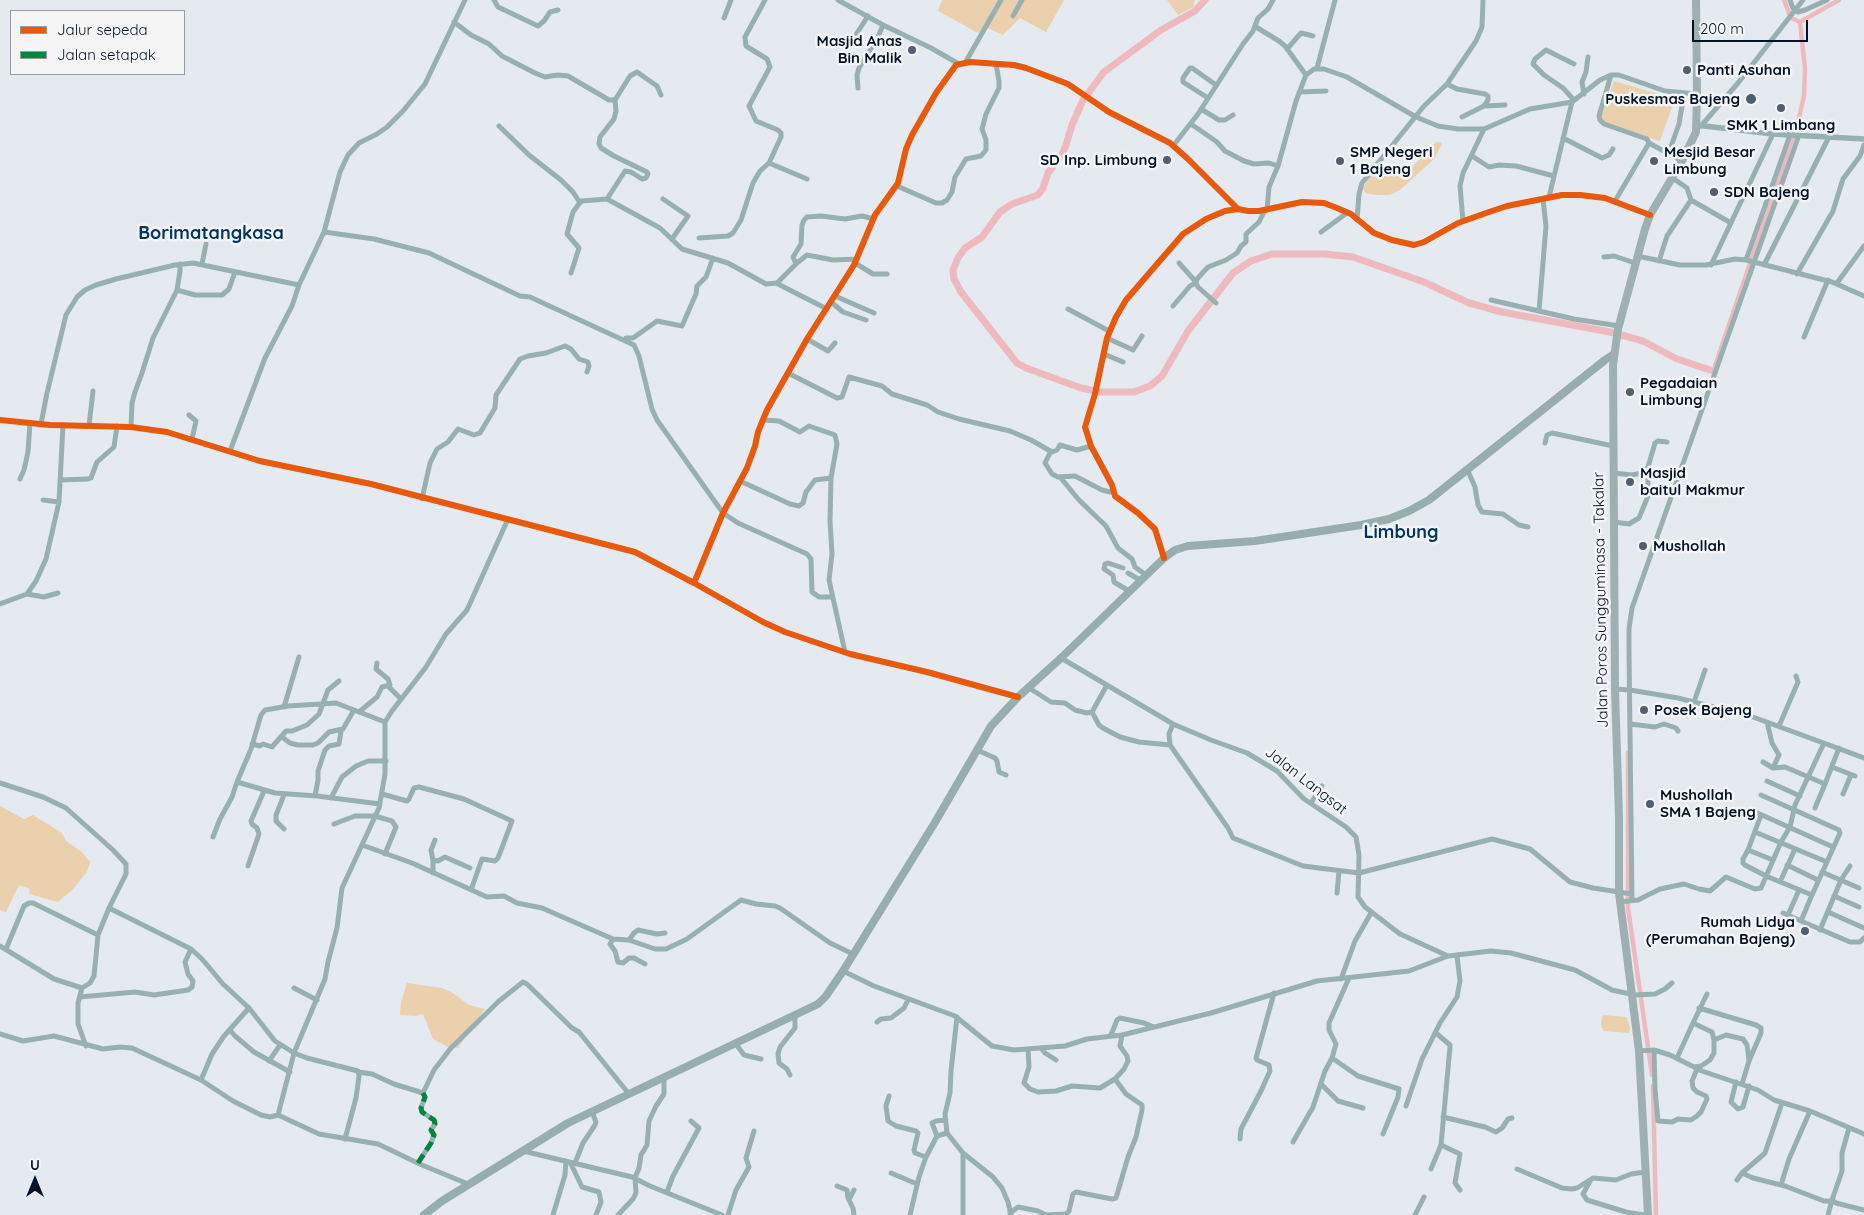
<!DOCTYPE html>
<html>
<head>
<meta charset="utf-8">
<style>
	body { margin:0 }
	#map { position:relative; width:1864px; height:1215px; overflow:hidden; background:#e4eaf0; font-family:Quicksand,sans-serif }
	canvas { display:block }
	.legend { position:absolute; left:10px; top:10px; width:175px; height:65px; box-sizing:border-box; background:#f5f5f5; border:1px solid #949ba3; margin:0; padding:6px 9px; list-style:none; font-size:15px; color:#021329 }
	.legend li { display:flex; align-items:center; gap:10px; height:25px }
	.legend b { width:25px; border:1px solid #949ba3 }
	.north { position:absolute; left:10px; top:1155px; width:50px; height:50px; -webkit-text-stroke:4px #f5f5f5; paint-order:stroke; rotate:0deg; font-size:14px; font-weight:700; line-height:20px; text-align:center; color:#021329 }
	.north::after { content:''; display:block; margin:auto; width:18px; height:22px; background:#021329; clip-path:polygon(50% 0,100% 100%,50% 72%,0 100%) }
	.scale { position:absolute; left:1692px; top:20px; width:116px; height:22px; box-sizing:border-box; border:2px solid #021329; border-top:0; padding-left:6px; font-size:15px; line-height:18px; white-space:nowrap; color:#021329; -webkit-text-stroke:4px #f5f5f5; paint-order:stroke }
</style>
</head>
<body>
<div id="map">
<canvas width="1864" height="1215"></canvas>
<ul class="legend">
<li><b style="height:6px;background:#e8590c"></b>Jalur sepeda</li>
<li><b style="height:6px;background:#00873e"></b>Jalan setapak</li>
</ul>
<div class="north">U</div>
<div class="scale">200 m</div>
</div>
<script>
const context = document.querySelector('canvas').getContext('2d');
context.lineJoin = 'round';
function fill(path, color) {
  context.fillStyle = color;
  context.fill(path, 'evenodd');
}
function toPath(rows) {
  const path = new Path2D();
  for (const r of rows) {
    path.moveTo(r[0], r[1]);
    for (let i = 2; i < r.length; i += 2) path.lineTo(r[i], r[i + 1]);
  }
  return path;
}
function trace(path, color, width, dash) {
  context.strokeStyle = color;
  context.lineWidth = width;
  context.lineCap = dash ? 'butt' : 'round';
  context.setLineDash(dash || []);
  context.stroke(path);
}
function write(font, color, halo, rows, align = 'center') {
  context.font = font + ' Quicksand,sans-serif';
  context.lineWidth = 5;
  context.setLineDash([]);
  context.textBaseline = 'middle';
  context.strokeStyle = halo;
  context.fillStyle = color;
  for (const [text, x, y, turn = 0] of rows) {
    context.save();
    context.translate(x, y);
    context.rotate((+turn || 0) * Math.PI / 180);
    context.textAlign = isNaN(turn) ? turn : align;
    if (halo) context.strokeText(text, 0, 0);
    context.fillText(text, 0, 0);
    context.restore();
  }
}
fill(toPath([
	[942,0,1064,0,1046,32,1020,18,1003,35,985,27,978,33,938,11],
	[1167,0,1195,0,1193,7,1178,15],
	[1614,81,1675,99,1660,141,1599,122],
	[1436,142,1440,142,1442,144,1434,159,1400,190,1390,195,1377,195,1365,193,1363,188,1378,164,1400,173,1413,166],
	[0,806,24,819,33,815,62,833,66,841,82,852,90,862,87,872,73,889,58,902,29,894,30,889,19,885,6,912,0,910],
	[407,983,442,988,453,993,469,1005,485,1009,458,1048,448,1047,433,1039,423,1014,415,1016,400,1015,401,1002],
	[1604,1015,1626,1017,1630,1027,1629,1033,1603,1031,1601,1024,1602,1017]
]), '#ead0ac');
trace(toPath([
	[1784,0,1791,18,1800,22],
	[1800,22,1839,0],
	[1715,366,1797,126,1804,96,1805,69,1800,22],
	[1628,753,1628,908,1652,1075],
	[1653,1086,1656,1215]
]), '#eebac0', 4.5);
trace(toPath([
	[1205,0,1195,11,1161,30,1104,72,1083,100,1072,125,1066,145,1062,155,1048,173,1043,188,1038,195,1012,204,1000,212,982,237,965,248,958,258,953,270,954,279,961,292,1017,363,1026,368,1081,388,1100,392,1134,392,1150,386,1162,376,1188,331,1233,273,1251,261,1272,254,1325,254,1353,257,1424,282,1469,303,1502,312,1610,332,1643,341,1677,359,1713,371]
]), '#eebac0', 7);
trace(toPath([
	[494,0,498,7,538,26,544,21,550,12,558,10],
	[838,0,883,25,931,48,959,64],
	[1790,0,1793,8,1798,12,1805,10,1827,0],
	[1013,16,1022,0],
	[724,18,731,0],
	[454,22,471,35,489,44,502,56,535,73,545,77,558,75,568,76,609,100,615,100,630,76,637,72,657,86,661,95],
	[1256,27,1279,41,1285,46,1306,75],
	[848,47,868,16],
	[1287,49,1301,33,1313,36],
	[965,63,1001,0],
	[1574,64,1546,50,1535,59,1533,64,1544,75,1563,88,1574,100],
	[1317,68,1335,0],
	[1611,75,1599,116,1600,120,1604,124,1647,139,1649,143,1615,201],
	[1447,84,1457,89,1485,94,1488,96,1488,100,1484,106,1462,117],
	[858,88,857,75,859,68,878,37,883,25],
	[1299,92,1326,91],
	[1584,94,1582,82,1586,72,1588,57],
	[1208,98,1183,82,1183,78,1190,68,1192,68,1216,85],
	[1484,106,1505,105],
	[1201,109,1219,120,1225,120,1233,115],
	[1191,124,1217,142,1225,151,1244,161,1254,164,1269,163,1278,166],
	[499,126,529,155,561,180,573,192,580,203],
	[1701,126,1738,83,1803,0],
	[1563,138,1602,158,1609,155,1613,149],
	[1649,143,1682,161],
	[1173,146,1198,114,1243,44,1253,31,1258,18,1268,9,1273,0],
	[1669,152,1679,124,1684,94],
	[1472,156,1489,167,1499,165,1516,166,1554,176],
	[769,163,807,179],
	[1671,177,1687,188,1691,200,1731,223],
	[897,186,936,203,942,203,947,200,952,192,955,177,966,159,981,156,986,150,986,140,982,129,986,114,999,88,999,81,996,64],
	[1549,197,1572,102],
	[607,199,625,171,631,172,642,179,646,178,648,174,647,172,614,156,601,148,599,144,600,137,614,119,616,111,615,100],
	[663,199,688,216,672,239],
	[1543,199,1546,226,1539,311,1574,319,1619,326],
	[1267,210,1269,187,1278,166,1296,101,1306,75,1314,69,1324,69,1347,77,1416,117,1438,126,1458,129,1484,129,1530,109,1572,102,1600,80,1611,75,1619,75,1665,91,1697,94],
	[1357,220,1359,194,1362,183,1424,106,1447,84,1476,41,1482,27,1483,0],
	[1463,221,1460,186,1463,173,1484,129],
	[324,232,374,239,429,253,520,296,530,297,634,345,639,356,652,409,657,420,723,513,738,523,807,554,811,559,812,592,819,597,832,597],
	[1321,232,1347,213],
	[699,238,728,236,733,233,741,220,753,183,760,171,769,163,781,137,781,133,778,130,756,121,749,106,770,67,767,59,746,46,745,37,765,0],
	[1637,256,1680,265,1706,265,1735,259,1746,260,1832,282,1864,296],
	[1604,257,1614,256,1635,263],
	[1746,260,1790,135],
	[1659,261,1667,236,1691,200],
	[855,263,873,274,887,274],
	[1179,263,1196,282],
	[202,264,206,244],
	[796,264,793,257,801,244,802,225,804,220,807,217,821,216,845,219,862,216,874,219],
	[1711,265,1773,134],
	[1764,265,1829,137],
	[571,273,579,248,567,234,573,212,581,201,607,199,660,228,682,249,728,263,766,284,777,283,797,263,807,255,833,260,857,259],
	[1797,274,1833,211,1843,179,1860,156,1864,145],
	[776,283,827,309],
	[1837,283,1864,246],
	[177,290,195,295,222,295,229,289,235,272],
	[835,296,874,313],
	[1491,300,1539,311],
	[831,302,843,312,866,320],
	[1216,303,1198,287,1196,283,1197,279,1208,267,1226,260,1237,253,1241,246,1246,242,1246,234,1259,222,1265,210],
	[1173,306,1190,286,1196,283],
	[1068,309,1109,331],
	[1804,337,1828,280],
	[626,338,633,338,657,321,682,326,696,294,697,286,706,277,713,258],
	[1107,338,1133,350,1142,336],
	[807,339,828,351,835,343],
	[1104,354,1123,362],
	[788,373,837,398,842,397,849,377,882,386,892,394,927,405,938,412,959,419,1010,431,1031,440,1052,452,1057,450,1060,445,1077,450,1091,446],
	[189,415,196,421,192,439],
	[0,420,50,425,131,427,167,432,260,461,371,484,635,552,694,583,763,622,785,632,850,654,927,672,1018,697],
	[764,420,779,421,800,432,809,426,835,435,837,444,831,478,830,521,832,554,829,580,845,652],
	[41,424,47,393,66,315,77,297,85,290,96,285,116,279,175,265,193,263,299,285],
	[89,426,93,391],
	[131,427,132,403,135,392,142,373,153,338,177,290,180,271,180,264],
	[1545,443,1547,435,1552,433,1613,446],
	[230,451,265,358,292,306,299,285,324,232,340,172,348,155,359,143,377,134,387,127,403,111,425,84,465,0],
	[1051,451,1045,463,1052,474,1058,477,1075,476,1102,490,1110,492,1114,490],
	[1467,469,1475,487,1478,505,1482,512,1503,514,1519,525,1528,527],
	[1613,473,1632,475,1642,473,1648,467,1655,443,1658,441,1667,442],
	[1060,477,1079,500,1106,526,1118,548,1132,559,1135,567,1146,575],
	[20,479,24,470,28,452,30,423],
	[60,480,88,479,91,478,97,462,114,447,117,426],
	[740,481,790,504,799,506,803,503,806,492,815,480,831,478],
	[422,499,430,463,437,449,448,442,458,429,474,435,480,433,495,408,496,395,520,359,528,356,546,353,565,346,571,349,579,359,588,362,589,366,587,372],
	[43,500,59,502],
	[1614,522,1629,524,1639,518,1648,496,1648,478,1645,470],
	[1164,558,1155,529,1138,513,1115,496,1112,485,1091,446,1085,427,1095,394,1107,338,1116,317,1126,300,1183,234,1206,219,1225,211,1238,209,1248,211,1259,211,1302,202,1324,203,1337,208,1351,214,1374,233,1392,240,1414,245,1424,242,1458,223,1489,212,1507,206,1562,195,1580,195,1605,198,1650,215],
	[1123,568,1108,563,1105,564,1104,569,1113,575,1114,582,1129,591],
	[1128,573,1140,580],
	[694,583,723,513,747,468,755,446,758,432,767,410,807,339,854,265,875,215,898,183,906,149,912,135,936,93,956,65,970,62,1014,65,1026,68,1068,84,1109,112,1170,143,1188,159,1238,209],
	[27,594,44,597,58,593],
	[0,604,27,594,36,581,46,559,59,502,63,425],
	[1061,658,1173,724,1211,740,1247,753,1277,771,1304,799,1346,827,1356,837,1359,855,1358,897,1365,907,1400,934,1448,956],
	[389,687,401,699],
	[1029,688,1051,702,1065,703,1075,710,1087,713,1092,712,1107,685],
	[1615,689,1630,690,1678,698,1753,717,1864,758],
	[1694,702,1705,670],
	[284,707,299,657],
	[359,712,377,697,382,687,390,685,388,679,376,669,377,663],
	[1092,712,1099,725,1103,728,1120,737,1139,742,1170,745,1169,734,1173,724],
	[1767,722,1772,743,1779,755,1773,768],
	[1630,724,1655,727,1664,724,1676,728,1678,731],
	[1779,726,1798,682,1796,676],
	[282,737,290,743,298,745,313,745,318,743,329,732,343,729,354,710],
	[252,744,260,746,263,744,272,747,286,731,292,731,307,725,319,714,328,690,339,681],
	[1170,745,1228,828,1233,838,1303,866,1359,873,1492,839,1530,849,1570,882,1593,888,1632,894],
	[977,750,995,758,997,761,999,772,1006,775],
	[1763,762,1773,768,1785,767,1825,784,1839,748],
	[1832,767,1855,776],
	[1767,781,1800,796],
	[0,783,43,797,66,808,113,850,126,864,126,874,109,908,98,935,94,976,90,983,82,988,78,1003,78,1024,86,1046],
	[382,794,407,801,409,799,414,788,419,787,464,799,512,821,498,858,495,861,482,859,471,890],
	[1843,794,1851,775],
	[284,795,276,815,276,821,284,829],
	[315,796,318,780,318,771,325,750,329,746,339,744,341,731],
	[331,798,342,777,356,766,368,761,386,761],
	[1311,803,1322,786],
	[380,804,317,796,275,793,237,782,251,749,261,715,265,710,288,706,336,703,385,722],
	[1815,808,1825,784],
	[1753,811,1833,847],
	[1761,815,1748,850,1773,860],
	[334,824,355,816,375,816,392,821,396,827,385,854],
	[1755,832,1827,862],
	[213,837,220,819,232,797,237,782],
	[362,845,412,863,487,897,504,896,517,903,542,908,613,939,629,940,655,949,666,949,687,939,741,900,756,904,775,906,780,908,830,943,853,954],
	[1748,850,1743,859,1743,863,1745,865,1766,876,1812,895,1840,833,1839,830,1761,795],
	[433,860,438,861,445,857,470,868],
	[1787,865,1818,880],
	[248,866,259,834,257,828,252,824,251,821,264,791],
	[1822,872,1859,888],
	[433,873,433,860,431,850,435,840],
	[1780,882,1795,849],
	[1337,893,1339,871],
	[1834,896,1859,907],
	[1632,901,1629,651,1629,629,1632,608,1799,135],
	[1619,902,1638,900,1660,889,1684,884,1699,889,1710,891,1726,877,1755,889,1761,888,1781,842,1790,827,1795,805,1824,743],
	[109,908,191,949,202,959,223,984,249,1008,275,1041,294,1053,307,1058,358,1071,359,1076,356,1098,345,1139],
	[1828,912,1864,928],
	[1783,913,1801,921,1812,895],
	[1788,915,1799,890],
	[1801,921,1850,942,1860,942,1864,938],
	[1820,930,1841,880,1850,866],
	[613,939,610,944,615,951,618,962,623,963,629,958,634,958,645,964],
	[629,940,634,933,638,930,657,934,665,933],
	[0,946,54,979,82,988],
	[6,949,24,906,29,903,33,903,98,935],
	[843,971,874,986,955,1016,992,1046,1014,1050,1065,1046,1087,1039,1122,1035,1211,1013,1317,981,1409,971,1448,956,1491,951,1511,953,1575,970,1612,990,1635,995,1655,994,1665,989,1672,983],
	[1341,979,1355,941,1371,913],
	[294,988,317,1000],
	[80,997,135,992,154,995,188,990,192,987,193,981,188,974,185,962,191,949],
	[1699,1008,1756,1025,1761,1028,1761,1033,1749,1061,1742,1084],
	[957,1017,951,1071,950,1093,945,1114,947,1133,963,1153,963,1215],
	[877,1022,881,1019,891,1018,904,1008,908,1000],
	[230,1030,235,1036,254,1052,290,1072],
	[1436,1033,1450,1045,1450,1047,1441,1145,1460,1154,1455,1183,1460,1190],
	[0,1034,23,1041,54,1036,103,1049,120,1047,132,1048,201,1080,233,1101,261,1115,270,1117,278,1115],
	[1111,1035,1117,1020,1120,1018,1144,1023,1154,1027],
	[1714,1040,1726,1035,1743,1039,1747,1045,1749,1060],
	[736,1044,744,1055,761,1059],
	[1041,1048,1045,1053,1056,1060],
	[1028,1049,1029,1067,1024,1083,1030,1089,1038,1092,1056,1091,1072,1086,1100,1088,1115,1079],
	[1654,1050,1655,1089,1658,1121,1672,1122,1678,1119,1691,1120,1697,1116,1701,1112,1707,1099,1706,1096,1697,1092,1693,1088,1692,1081,1697,1069],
	[1639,1051,1654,1050,1670,1055,1702,1071,1758,1090,1774,1100,1810,1111,1864,1134],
	[1332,1058,1358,1076,1399,1089,1398,1097,1383,1134],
	[1677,1058,1693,1023],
	[269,1061,280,1045],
	[1694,1067,1701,1066,1710,1060,1714,1053,1714,1040,1712,1032,1693,1023,1707,994],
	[358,1072,372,1074,394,1084,423,1093,434,1070,451,1048,499,1001,523,982,527,984,572,1028,579,1032,629,1094],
	[790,1075,787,1069,779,1063,778,1054,780,1047,795,1028,795,1016],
	[201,1080,212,1054,224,1036,249,1008],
	[1736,1082,1731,1102,1738,1109,1743,1107,1749,1086],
	[1321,1084,1338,1101,1363,1108],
	[889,1096,886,1106,888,1121,896,1126,916,1131,918,1133,914,1150,915,1153,926,1157],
	[1782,1103,1765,1153,1742,1173,1753,1178,1785,1186,1824,1201,1830,1201,1832,1200,1842,1171,1842,1153,1849,1128],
	[1406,1106,1422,1059,1440,1023,1457,997,1460,981,1457,956],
	[1443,1117,1485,1127,1496,1132,1502,1128,1508,1119,1512,1118],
	[937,1136,932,1123,936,1121,946,1120],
	[1240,1139,1241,1129,1261,1091,1270,1071,1269,1065,1257,1060,1256,1058,1274,993],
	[1293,1142,1313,1107,1325,1071,1332,1058,1336,1044,1329,1030,1329,1023,1349,978],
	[523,1151,632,1177,650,1186,722,1215],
	[963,1153,993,1177,1002,1188,1008,1202,1011,1215],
	[570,1162,582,1187,599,1192,601,1202,596,1215],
	[418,1163,431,1143,434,1135,431,1130,435,1124,434,1120,422,1112,421,1108,425,1097,423,1093],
	[575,1163,583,1143,595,1125,596,1122,592,1112],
	[1431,1169,1441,1145],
	[1517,1169,1562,1188,1572,1189,1577,1188,1593,1178,1616,1180,1631,1174,1645,1172],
	[891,1173,917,1184],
	[1737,1180,1742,1173],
	[1590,1181,1583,1194,1587,1200,1626,1212,1644,1215],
	[468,1184,422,1165,378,1144,319,1134,278,1115,294,1053,325,979,328,962,337,928,342,888,379,808,385,774,385,722,392,711,426,667,446,634,467,610,508,519],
	[1781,1185,1789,1159,1810,1111],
	[837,1186,847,1190,848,1198,853,1208,854,1215],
	[667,1192,673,1176,699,1128,691,1121],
	[849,1200,854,1190],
	[1010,1213,1018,1207,1038,1211,1046,1215],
	[553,1215,565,1175,566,1161],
	[618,1215,633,1199,636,1193,635,1178,639,1168,641,1155,647,1145,649,1121,656,1106,664,1094,664,1078],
	[728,1215,736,1190,749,1167,746,1158,754,1131],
	[910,1215,919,1177,926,1157,937,1136,947,1133],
	[1046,1215,1066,1214,1069,1211,1073,1194,1076,1192,1112,1199,1116,1198,1128,1157,1136,1137,1142,1110,1142,1105,1126,1094,1115,1079,1124,1069,1128,1061,1127,1056,1120,1046,1122,1035],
	[1415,1215,1424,1197],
	[1828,1215,1832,1200,1836,1203,1864,1210]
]), '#98b0b2', 5);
trace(toPath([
	[1696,125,1773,134,1864,139]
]), '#98b0b2', 5.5);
trace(toPath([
	[424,1215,442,1201,568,1123,818,1004,826,996,843,971,934,824,991,726,1018,697,1061,658,1164,558,1175,550,1188,546,1255,541,1361,525,1389,519,1409,511,1429,500,1605,360,1614,354]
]), '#98adaf', 8);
trace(toPath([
	[1648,1215,1639,1051,1619,893,1619,817,1615,689,1613,365,1618,329,1645,229,1650,215,1682,161,1696,132,1697,94,1696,0]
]), '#9eb0b2', 8);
trace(toPath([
	[418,1163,431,1143,434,1135,431,1130,435,1124,434,1120,422,1112,421,1108,425,1097,423,1093]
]), '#00873e', 5, [10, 5]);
trace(toPath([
	[0,420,50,425,131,427,167,432,260,461,371,484,635,552,694,583,763,622,785,632,850,654,927,672,1018,697],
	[1164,558,1155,529,1138,513,1115,496,1112,485,1091,446,1085,427,1095,394,1107,338,1116,317,1126,300,1183,234,1206,219,1225,211,1238,209,1248,211,1259,211,1302,202,1324,203,1337,208,1351,214,1374,233,1392,240,1414,245,1424,242,1458,223,1489,212,1507,206,1562,195,1580,195,1605,198,1650,215],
	[694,583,723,513,747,468,755,446,758,432,767,410,807,339,854,265,875,215,898,183,906,149,912,135,936,93,956,65,970,62,1014,65,1026,68,1068,84,1109,112,1170,143,1188,159,1238,209]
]), '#e8590c', 6);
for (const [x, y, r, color] of [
	[912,50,5,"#515e6f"],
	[1687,70,5,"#515e6f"],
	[1751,99,6,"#515e6f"],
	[1781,108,5,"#515e6f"],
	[1167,160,5,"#515e6f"],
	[1340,161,5,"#515e6f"],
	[1654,161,5,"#515e6f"],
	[1714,192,5,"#515e6f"],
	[1630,392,5,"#515e6f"],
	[1630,482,5,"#515e6f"],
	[1643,546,5,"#515e6f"],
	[1644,710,5,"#515e6f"],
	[1650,804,5,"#515e6f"],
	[1805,931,5,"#515e6f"]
]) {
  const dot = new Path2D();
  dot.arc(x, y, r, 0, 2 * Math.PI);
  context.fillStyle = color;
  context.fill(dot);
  trace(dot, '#f5f5f5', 2);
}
write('bold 15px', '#021329', '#f5f5f5', [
	["Masjid Anas",902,41,"right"],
	["Bin Malik",902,58,"right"],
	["Panti Asuhan",1697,70],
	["Puskesmas Bajeng",1740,99,"right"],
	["SMK 1 Limbang",1781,125,"center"],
	["SMP Negeri",1350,152],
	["1 Bajeng",1350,169],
	["Mesjid Besar",1664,152],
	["Limbung",1664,169],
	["SD Inp. Limbung",1157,160,"right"],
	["SDN Bajeng",1724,192],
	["Pegadaian",1640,383],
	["Limbung",1640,400],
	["Masjid",1640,473],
	["baitul Makmur",1640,490],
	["Mushollah",1653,546],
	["Posek Bajeng",1654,710],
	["Mushollah",1660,795],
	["SMA 1 Bajeng",1660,812],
	["Rumah Lidya",1795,922,"right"],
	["(Perumahan Bajeng)",1795,939,"right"]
], 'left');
write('15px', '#021329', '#f5f5f5', [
	["Jalan Poros Sungguminasa - Takalar",1601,600,-91],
	["Jalan Langsat",1306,781,38]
]);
write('bold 18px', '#003569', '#f5f5f5', [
	["Borimatangkasa",211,234],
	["Limbung",1401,533]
]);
</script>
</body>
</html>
